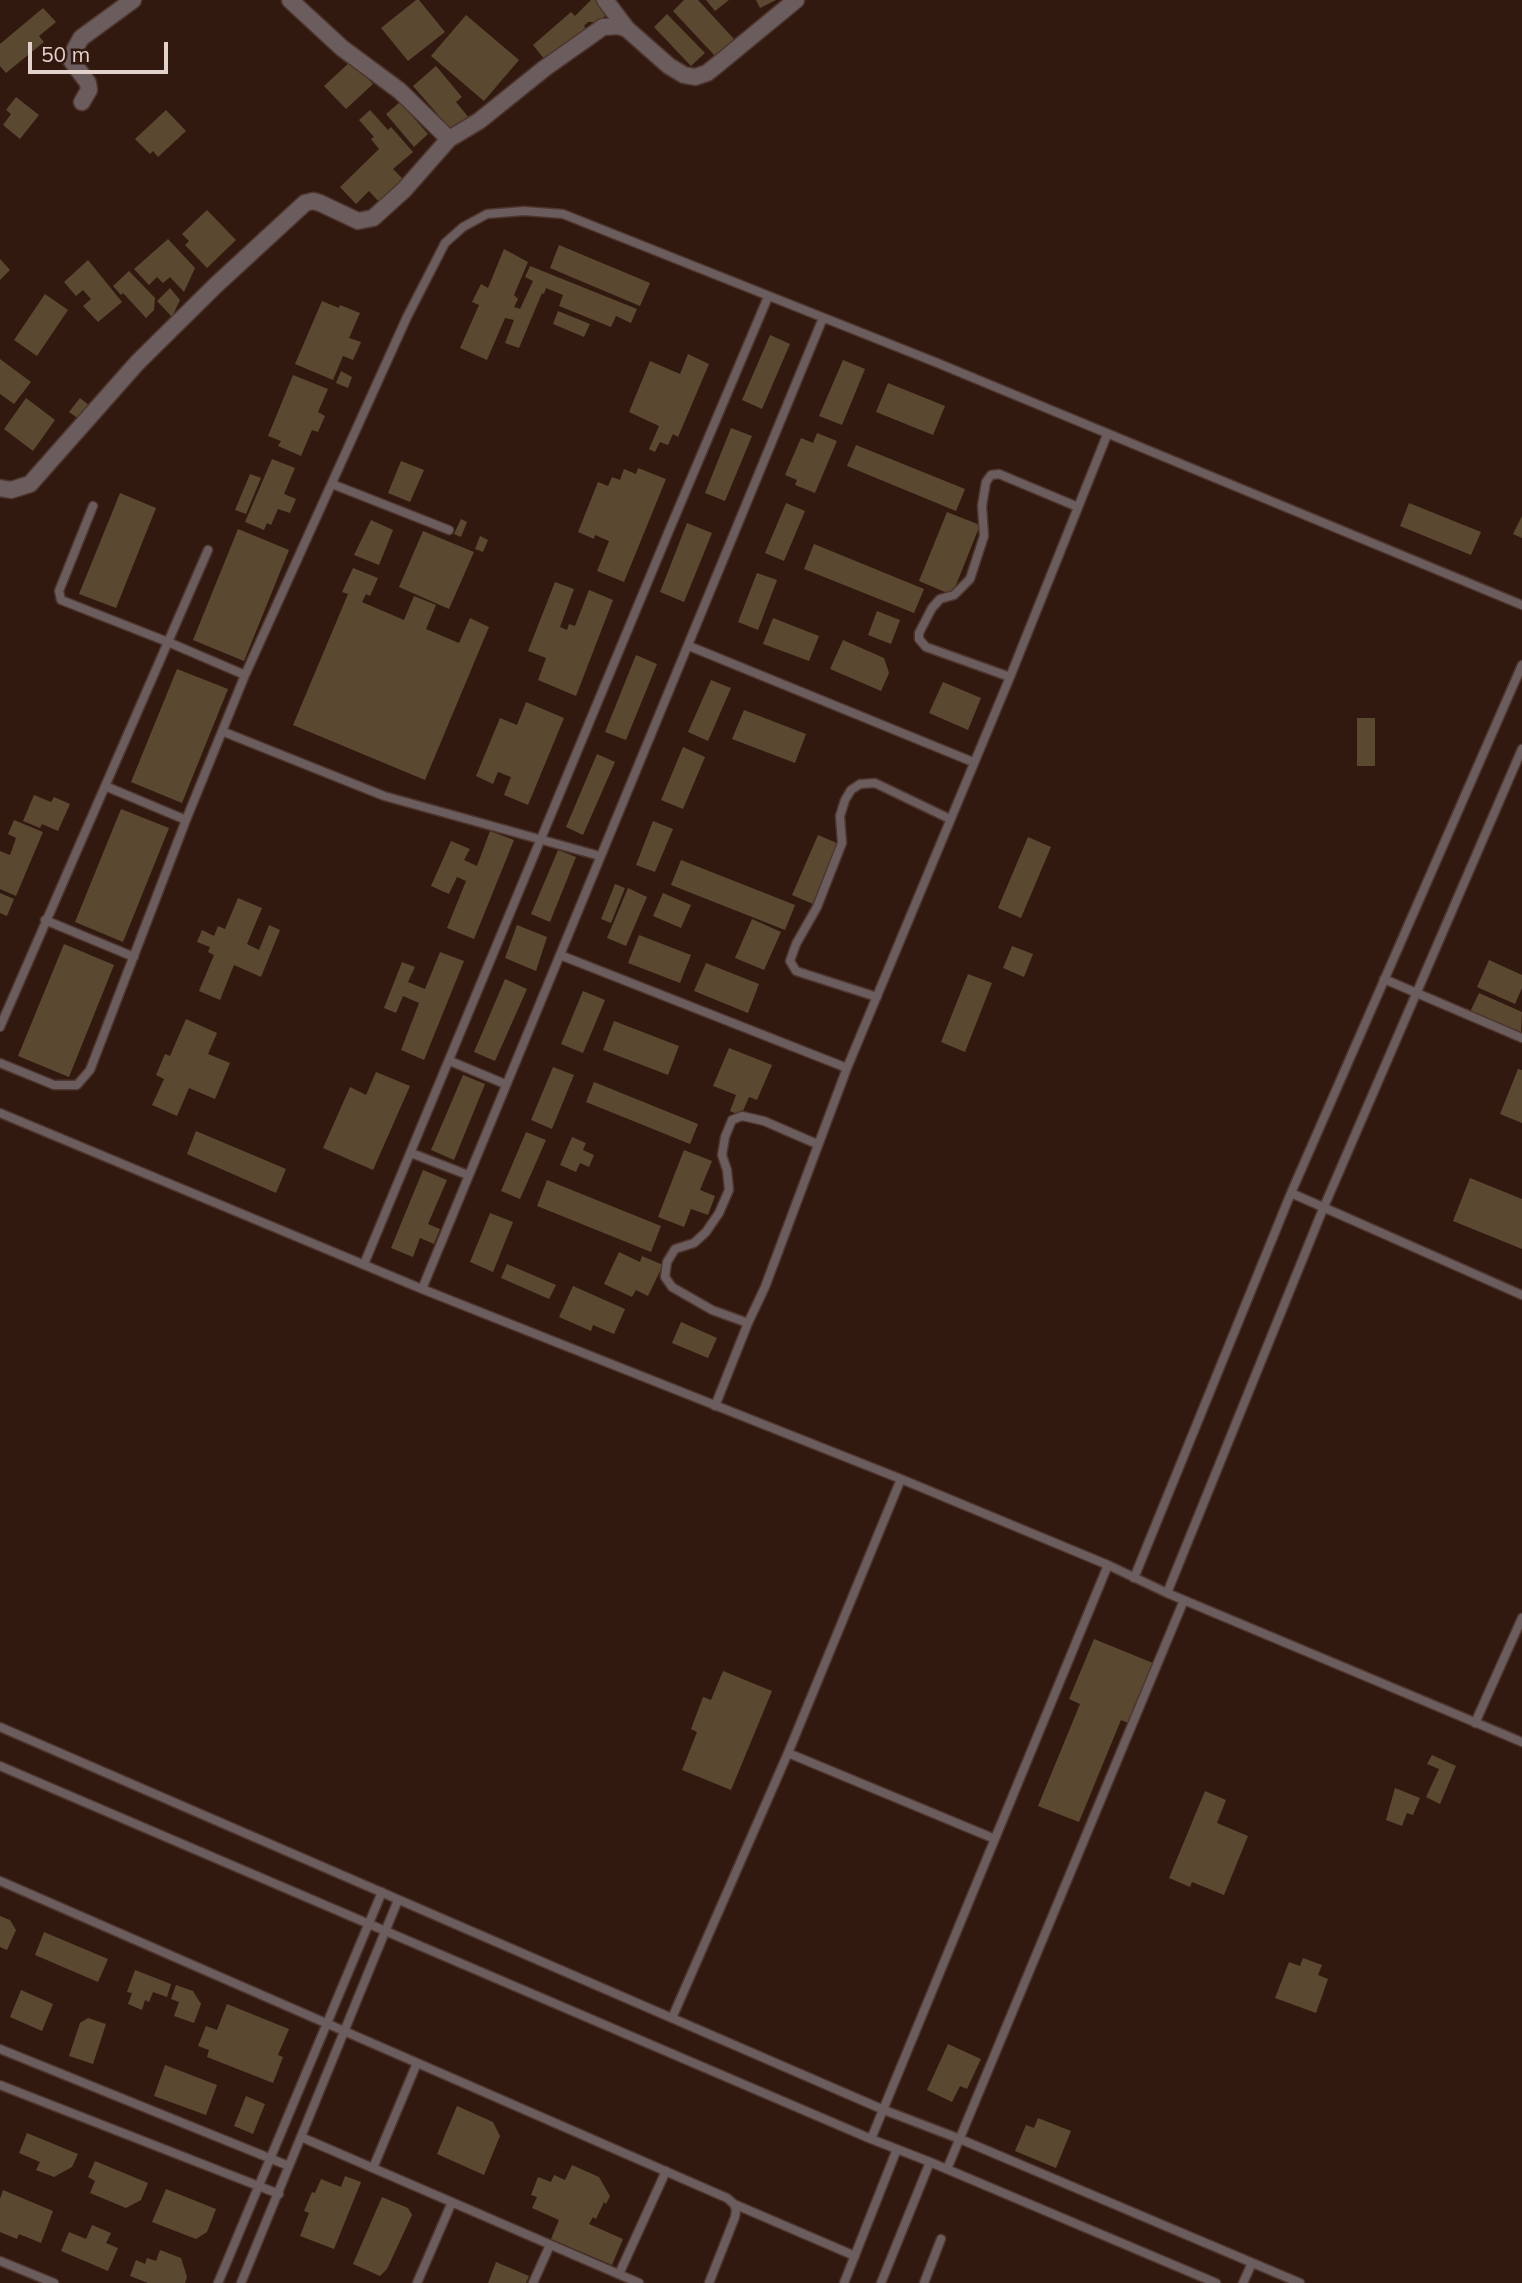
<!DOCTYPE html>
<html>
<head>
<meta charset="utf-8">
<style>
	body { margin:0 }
	#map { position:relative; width:1522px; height:2283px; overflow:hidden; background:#321910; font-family:Mulish,sans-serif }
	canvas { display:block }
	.scale { position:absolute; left:28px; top:42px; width:140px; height:32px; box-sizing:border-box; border:4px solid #e3d1cb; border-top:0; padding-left:9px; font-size:21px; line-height:24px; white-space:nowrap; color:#e3d1cb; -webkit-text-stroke:5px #321910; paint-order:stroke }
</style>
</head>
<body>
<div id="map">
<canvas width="1522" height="2283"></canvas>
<div class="scale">50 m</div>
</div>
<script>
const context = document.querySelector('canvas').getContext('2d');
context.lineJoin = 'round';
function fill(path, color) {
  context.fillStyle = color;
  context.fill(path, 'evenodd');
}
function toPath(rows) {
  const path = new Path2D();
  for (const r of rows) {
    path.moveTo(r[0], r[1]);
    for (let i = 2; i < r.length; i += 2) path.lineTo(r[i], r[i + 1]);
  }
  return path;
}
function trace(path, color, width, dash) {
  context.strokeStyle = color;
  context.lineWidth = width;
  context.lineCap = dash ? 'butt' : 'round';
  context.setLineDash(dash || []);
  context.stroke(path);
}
fill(toPath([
	[416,0,419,0,445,32,408,61,381,28],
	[591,0,598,0,609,12,599,22,588,22,584,26,586,29,568,46,565,43,545,60,533,45,571,12,575,16],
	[684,0,698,0,734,39,715,56,673,11],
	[706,0,729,0,715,11],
	[756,0,776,0,760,8],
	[43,8,56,22,39,36,44,42,6,73,0,66,0,44],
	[667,14,705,53,691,66,654,27],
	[466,15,519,60,484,101,431,56],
	[351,61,373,84,346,109,324,86],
	[436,66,462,97,456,102,469,118,453,132,413,86],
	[16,97,39,115,20,139,3,125,11,114,6,110],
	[400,102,428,134,414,147,386,114],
	[166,110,186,131,158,157,153,151,150,154,135,139],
	[370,110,388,130,391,127,413,152,393,169,404,180,380,203,369,191,356,204,340,187,379,149,371,139,374,137,359,120],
	[207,210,236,240,207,268,185,245,189,241,182,234],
	[168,239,195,268,184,292,170,277,163,283,157,277,149,285,134,269],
	[559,245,650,283,640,306,550,268],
	[504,249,528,262,514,295,518,299,514,307,520,309,533,281,525,277,530,266,637,309,631,323,616,316,611,327,559,306,563,295,546,288,544,294,542,293,519,348,505,343,514,320,505,318,487,360,460,348,479,305,472,302,481,284,488,288],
	[0,259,10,270,0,280],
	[88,260,122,302,98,322,83,306,91,299,83,290,76,296,64,282],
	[129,271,155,298,154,310,146,318,123,293,121,295,113,286],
	[170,288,180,300,172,317,157,301],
	[45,294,68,310,37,356,14,340],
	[322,301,339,308,340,305,360,313,349,338,361,342,353,360,343,356,333,380,295,364],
	[558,311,590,324,584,337,553,324],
	[770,335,790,344,762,409,742,400],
	[688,354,709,364,678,437,673,434,668,445,660,442,655,452,649,449,659,426,629,412,650,361,680,374],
	[0,359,31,382,14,404,0,394],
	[843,360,865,369,842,425,819,416],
	[341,371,352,377,348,388,336,383],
	[293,375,328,389,318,412,325,416,318,432,312,430,301,456,278,446,281,441,268,436],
	[888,383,945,406,933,435,876,412],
	[26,398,55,420,33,451,4,429],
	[80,398,90,406,79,419,69,412],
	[731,428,752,436,725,501,705,493],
	[817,433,837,441,815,493,795,485,797,480,785,475,801,438,813,443],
	[856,445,965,489,956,511,847,466],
	[272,459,295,468,284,494,296,499,290,513,278,509,271,525,267,523,264,530,245,522],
	[401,461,424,470,410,502,388,493],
	[638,468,666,479,624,582,597,571,609,541,595,535,594,539,578,532,598,482,608,486,612,477,620,480,624,469,636,474],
	[250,474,261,478,246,514,235,510],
	[120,493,156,508,116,608,79,594],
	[786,503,805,511,784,561,765,553],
	[1409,503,1481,532,1471,555,1400,526],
	[947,512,980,525,952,595,919,581],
	[1522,516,1522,538,1513,534],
	[461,519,467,522,461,537,454,534],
	[371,520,393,530,379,565,354,555],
	[687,523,712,533,684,602,660,592],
	[238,529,289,550,244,661,193,640],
	[423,531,474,552,449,609,399,587],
	[480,536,488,540,483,552,475,549],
	[814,544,924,589,914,613,804,569],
	[353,568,378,578,370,596,366,594,362,602,404,620,414,596,436,605,426,629,459,643,470,618,489,627,425,780,293,725,348,594,342,592],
	[757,573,777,580,758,630,738,622],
	[555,582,574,589,560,627,567,630,569,624,575,626,589,590,613,600,576,696,538,680,546,658,528,651],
	[877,611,900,620,891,644,868,635],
	[773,618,819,636,809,661,763,644],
	[843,640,884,658,889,673,881,691,830,669],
	[636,655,657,664,626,740,605,732],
	[177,669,228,689,182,803,131,782],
	[711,680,731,688,708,741,688,732],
	[943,682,981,698,968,730,929,713],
	[526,702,564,718,528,805,504,795,511,777,498,772,493,784,476,776,500,718,517,725],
	[744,710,806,734,795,763,732,739],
	[1357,718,1375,718,1375,766,1357,766],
	[683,747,705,757,683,809,661,800],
	[597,754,615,762,583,835,566,827],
	[34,795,51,802,54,797,70,804,58,831,42,824,40,828,23,821],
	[121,809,169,828,123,942,75,922],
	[14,820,43,832,16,896,0,889,0,851,10,855,16,838,8,834],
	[653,821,673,829,655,872,636,865],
	[490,831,514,840,474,939,447,928,466,881,457,877,449,894,431,886,451,841,470,849,464,860,477,866],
	[818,835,839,844,813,904,792,895],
	[1028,837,1051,847,1021,918,998,908],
	[558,850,576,857,550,922,531,914],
	[681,860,795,905,785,930,671,885],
	[615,884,625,888,611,923,601,919],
	[628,888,647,897,626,946,607,938],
	[0,893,14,899,7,916,0,913],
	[663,893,691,905,681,928,653,916],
	[238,898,262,908,247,944,259,950,269,925,280,930,261,977,234,965,220,1000,199,991,214,955,208,952,210,947,197,942,202,930,214,936,218,926,225,929],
	[752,919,781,932,764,970,735,958],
	[517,925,547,937,536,971,505,958],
	[639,935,691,955,680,983,628,963],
	[64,944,114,965,69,1077,18,1056],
	[1012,946,1033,954,1024,977,1003,968],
	[440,952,464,961,424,1060,401,1050,419,1003,403,996,396,1013,384,1008,402,962,415,967,408,982,425,989],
	[1489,960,1522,975,1522,988,1515,1004,1477,987],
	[706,963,759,984,748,1013,694,991],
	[968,974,992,983,965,1052,941,1042],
	[505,979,527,989,495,1061,474,1052],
	[583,991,605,1000,583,1053,561,1044],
	[1479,993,1522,1012,1521,1035,1470,1012],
	[186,1019,217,1033,208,1054,230,1063,215,1099,189,1088,177,1116,152,1105,164,1079,156,1075,165,1054,170,1056],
	[614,1021,679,1046,668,1075,603,1050],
	[729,1048,772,1065,757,1100,749,1097,743,1111,741,1110,739,1115,730,1111,736,1095,713,1086],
	[553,1067,574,1075,552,1129,531,1120],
	[1518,1069,1522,1070,1522,1123,1500,1114],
	[376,1072,410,1086,373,1170,323,1148,350,1087,366,1095],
	[463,1075,485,1084,454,1160,431,1150],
	[594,1082,698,1124,690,1144,586,1102],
	[196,1131,286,1169,276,1193,187,1154],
	[526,1132,546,1140,520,1199,501,1191],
	[572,1137,586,1143,583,1150,594,1155,589,1167,580,1163,576,1172,560,1165],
	[684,1150,712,1161,700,1190,715,1196,708,1215,691,1209,684,1227,658,1217],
	[423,1170,447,1180,428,1224,440,1229,434,1244,420,1238,413,1257,391,1248],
	[1470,1178,1522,1199,1522,1249,1453,1221],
	[547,1180,661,1226,651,1252,537,1206],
	[490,1213,513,1222,493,1272,470,1262],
	[619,1252,640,1262,642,1256,663,1265,648,1296,636,1290,632,1297,604,1284],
	[507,1264,556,1285,549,1299,501,1278],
	[573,1286,625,1309,614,1334,593,1325,591,1331,559,1317],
	[681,1322,717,1338,708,1358,672,1343],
	[1094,1639,1153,1663,1128,1723,1121,1720,1079,1822,1038,1806,1080,1704,1069,1699],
	[723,1671,772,1691,731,1790,682,1770,697,1732,691,1729,703,1697,711,1700],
	[1432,1755,1456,1766,1440,1804,1426,1797,1439,1769,1427,1764],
	[1395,1788,1420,1798,1413,1815,1407,1813,1402,1826,1386,1820],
	[1205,1791,1226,1800,1217,1823,1248,1836,1224,1895,1192,1882,1190,1887,1169,1878],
	[0,1916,10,1920,16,1930,7,1950,0,1947],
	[44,1932,108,1959,98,1982,35,1955],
	[1303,1958,1322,1965,1318,1975,1328,1979,1316,2013,1275,1998,1289,1962,1300,1966],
	[135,1970,171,1984,167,1997,153,1992,149,2002,145,2000,142,2010,128,2004,132,1993,127,1992],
	[176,1985,193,1991,201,2004,194,2023,174,2016,179,2002,171,1999],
	[21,1990,53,2004,42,2031,10,2017],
	[227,2004,289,2029,278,2055,283,2057,273,2083,207,2057,209,2050,198,2046,206,2026,217,2030],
	[88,2018,106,2024,93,2064,69,2056,80,2023],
	[948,2044,981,2059,967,2089,960,2086,952,2102,927,2090],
	[165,2065,217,2085,206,2115,154,2096],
	[246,2096,265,2104,253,2134,234,2126],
	[457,2106,493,2122,500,2136,484,2175,437,2154],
	[1038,2118,1071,2131,1056,2168,1015,2151,1026,2125,1034,2128],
	[27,2133,78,2154,72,2167,54,2177,36,2170,40,2162,19,2153],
	[95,2161,148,2183,141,2200,126,2208,90,2193,95,2181,88,2177],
	[572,2165,599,2177,610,2196,606,2204,604,2202,596,2219,593,2217,589,2224,623,2239,612,2265,551,2239,559,2220,532,2208,537,2197,531,2195,538,2177,551,2182,554,2175,565,2180],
	[345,2176,361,2182,334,2249,300,2236,309,2213,304,2211,312,2192,315,2193,321,2179,341,2187],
	[166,2189,216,2209,207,2232,196,2239,152,2222],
	[3,2190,53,2211,41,2243,19,2234,17,2239,0,2232,0,2199],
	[382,2197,408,2208,412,2215,387,2269,380,2276,353,2264],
	[92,2225,111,2233,106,2243,118,2248,108,2271,61,2251,69,2232,86,2239],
	[160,2250,181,2258,187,2277,185,2283,148,2283,130,2276,136,2260,145,2264,147,2258,156,2261],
	[496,2262,529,2276,526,2283,488,2283]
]), '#5b4831');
const lane = toPath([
	[332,484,449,530],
	[93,506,59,591,61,600,168,642,208,550],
	[689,646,973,762],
	[1010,677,926,647,919,639,919,633,932,608,940,599,954,595,970,579,984,536,982,506,986,482,991,475,999,474,1078,507],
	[224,732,384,796,600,856],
	[105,786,186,820],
	[45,920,134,957],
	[560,955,847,1068],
	[1384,979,1522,1038],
	[877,997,796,971,790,961,796,944,817,907,842,843,840,816,845,800,851,790,860,784,875,783,950,819],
	[0,1027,168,642,245,675],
	[450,1061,505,1084],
	[0,1063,54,1085,77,1085,90,1070,186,820,245,675,407,317,445,243,463,227,487,214,524,211,563,214,935,362,1522,605],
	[0,1113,422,1289,901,1479,1108,1565,1167,1593,1522,1742],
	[817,1144,764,1121,742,1116,732,1120,725,1137,722,1155,727,1170,729,1190,719,1213,706,1232,694,1243,675,1249,667,1262,665,1277,672,1287,712,1310,748,1323,765,1287,847,1068,1010,677,1107,435],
	[411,1153,468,1175],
	[1291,1193,1522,1295],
	[364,1264,671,526,768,297],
	[422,1289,823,318],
	[715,1406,748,1323],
	[1134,1578,1291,1193,1522,665],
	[1167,1593,1323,1209,1522,749],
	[1475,1723,1522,1618],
	[0,1727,884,2110,960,2139,1300,2283],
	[788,1753,995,1839],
	[0,1766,871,2139,930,2162,1216,2283],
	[0,1881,727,2198,734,2204,736,2210,735,2217,709,2283],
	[672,2018,788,1753,901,1479],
	[0,2049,289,2166],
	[0,2085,279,2194],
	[301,2137,639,2283],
	[871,2139,1108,1565],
	[373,2168,417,2063],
	[947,2169,1184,1600],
	[734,2204,855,2256],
	[0,2261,54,2283],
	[619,2274,666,2171],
	[218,2283,382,1892],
	[241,2283,398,1900],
	[417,2283,452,2202],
	[533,2283,550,2245],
	[844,2283,897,2149],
	[881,2283,930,2162],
	[924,2283,941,2239],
	[1243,2283,1252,2263]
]);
const street = toPath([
	[290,0,342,48,400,91,449,139],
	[605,0,627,29],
	[82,102,89,90,88,83,71,60,75,49,81,38,133,0],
	[0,488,11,490,30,484,137,363,216,285,305,203,313,201,320,203,358,221,373,218,404,190,449,139,479,121,545,68,603,27,619,26,627,29,669,66,684,75,695,77,707,73,717,65,796,0]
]);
trace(lane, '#4e362e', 11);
trace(street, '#4e362e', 19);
trace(lane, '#6b5c5e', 8);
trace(street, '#6b5c5e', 16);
</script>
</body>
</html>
